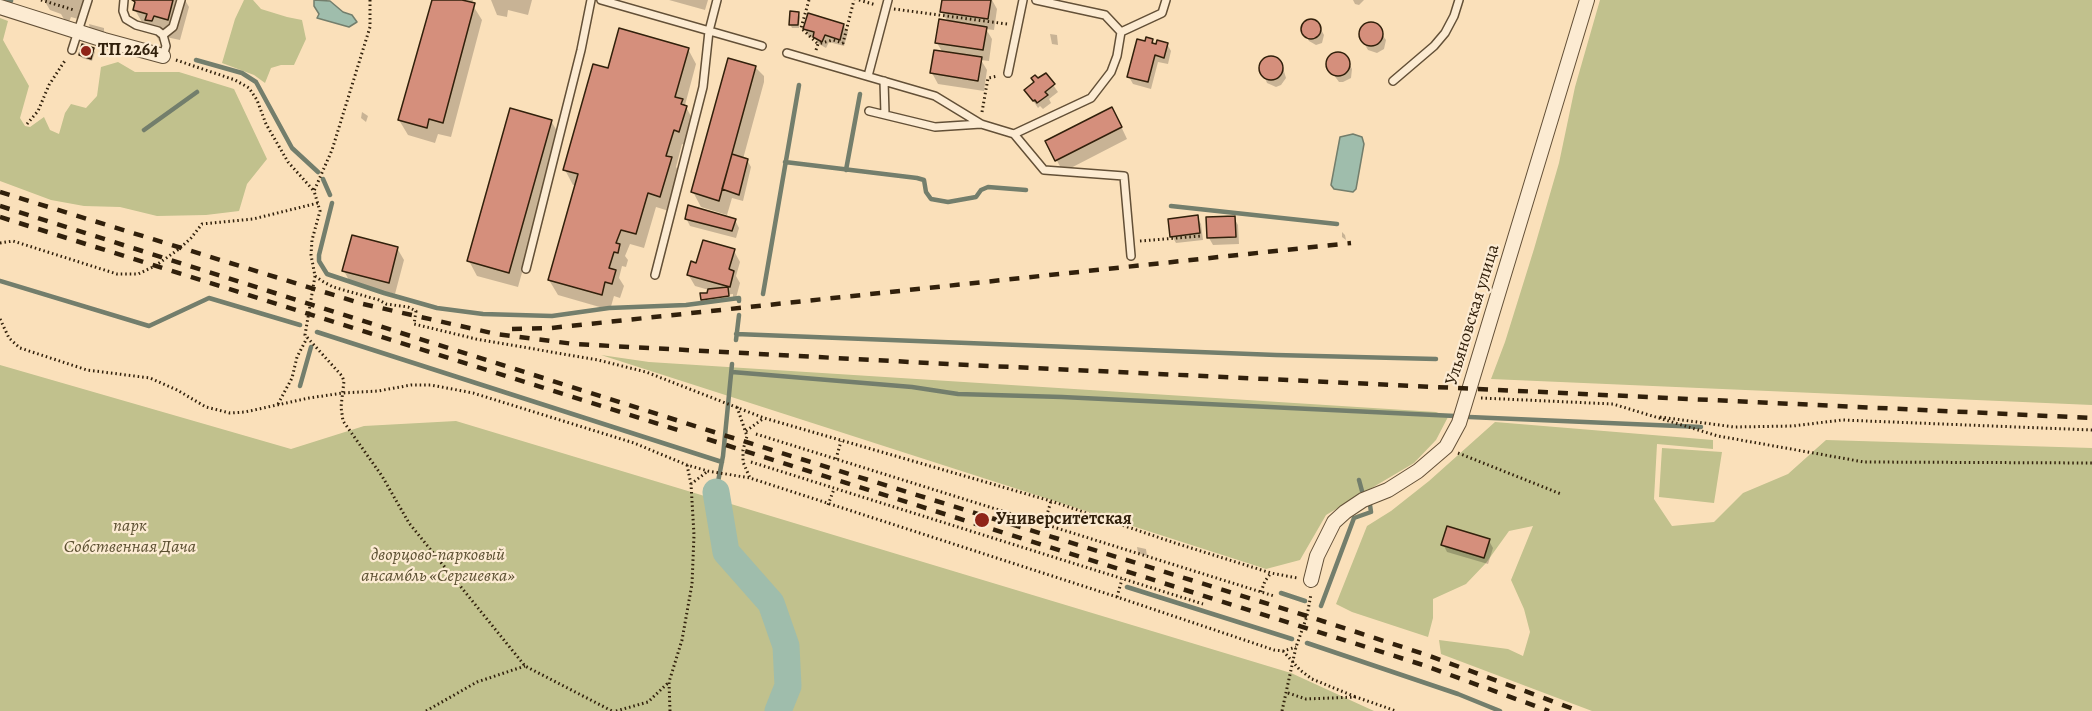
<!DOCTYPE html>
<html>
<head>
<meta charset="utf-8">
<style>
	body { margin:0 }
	canvas { display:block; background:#fae0ba }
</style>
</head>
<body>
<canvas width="2092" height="711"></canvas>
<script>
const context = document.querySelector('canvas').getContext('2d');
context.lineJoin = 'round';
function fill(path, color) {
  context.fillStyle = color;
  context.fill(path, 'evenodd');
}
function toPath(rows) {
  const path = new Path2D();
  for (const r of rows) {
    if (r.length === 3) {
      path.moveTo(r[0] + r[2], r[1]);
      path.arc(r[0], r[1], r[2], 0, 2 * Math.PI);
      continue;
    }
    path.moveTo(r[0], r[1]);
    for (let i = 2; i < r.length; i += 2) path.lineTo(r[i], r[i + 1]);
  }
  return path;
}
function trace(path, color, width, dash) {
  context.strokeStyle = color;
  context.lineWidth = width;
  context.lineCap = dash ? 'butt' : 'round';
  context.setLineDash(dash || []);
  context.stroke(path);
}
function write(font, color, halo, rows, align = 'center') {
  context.font = font + ' Alegreya,serif';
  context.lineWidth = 4.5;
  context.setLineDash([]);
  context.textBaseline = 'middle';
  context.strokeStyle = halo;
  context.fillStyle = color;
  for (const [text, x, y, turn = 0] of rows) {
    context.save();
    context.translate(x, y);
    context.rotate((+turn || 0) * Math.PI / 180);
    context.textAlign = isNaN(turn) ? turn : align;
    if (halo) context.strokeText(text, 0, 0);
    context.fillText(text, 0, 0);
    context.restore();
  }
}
fill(toPath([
	[244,0,253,0,261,9,287,17,302,20,306,39,294,65,281,65,271,68,265,83,254,75,222,63,235,19],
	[1600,0,2092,0,2092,405,1491,379,1505,342,1534,249,1559,163,1575,87],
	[0,18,8,21,3,40,29,86,20,118,25,126,30,127,44,117,50,130,59,134,65,113,71,104,86,108,97,96,101,67,118,62,135,72,179,72,234,89,267,159,247,184,239,211,206,215,157,216,120,207,84,206,51,200,0,181],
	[601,355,649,362,1436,412,1448,417,1436,440,1414,463,1326,515,1300,560,1266,569],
	[0,365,291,449,364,426,456,421,1291,673,1374,711,0,711],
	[1495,422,1713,440,1713,449,1657,444,1654,499,1672,526,1714,522,1743,493,1788,474,1826,440,2092,448,2092,711,1592,711,1441,654,1439,640,1508,649,1523,656,1530,632,1524,609,1511,580,1533,526,1509,531,1486,563,1466,584,1433,599,1433,618,1428,637,1352,612,1336,604,1367,526,1391,511,1429,481],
	[1662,448,1722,452,1714,503,1659,497]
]), '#c1c18d');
const water = toPath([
	[314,0,330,1,343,12,352,15,357,22,349,27,317,18,319,14,314,6,314,0],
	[1353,134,1362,137,1364,144,1356,189,1353,192,1334,189,1331,185,1340,137,1353,134]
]);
fill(water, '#9fbdac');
trace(water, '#737e6c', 1.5);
fill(toPath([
	[44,0,92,0,85,21,71,17,69,22,65,21,61,14,50,10],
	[134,0,185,0,189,7,180,40,166,37,164,42,159,41,155,33,147,31,135,10,136,6],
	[433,0,473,0,472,4,482,20,451,137,438,134,435,143,408,135,399,120],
	[491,0,532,0,528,15,508,10,507,17,497,15],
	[669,0,708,0,705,10],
	[943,0,992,0,997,9,994,30,986,29,992,39,989,61,981,60,987,70,984,91,938,84,932,73,943,53,937,43,948,22,942,12],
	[1353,0,1364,0,1359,5,1355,4],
	[798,13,800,17,799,28,792,28,790,24],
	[1308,21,1316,21,1318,24,1324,35,1322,43,1316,45,1309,41,1305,34,1303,26],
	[89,24,104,28,104,34,90,30],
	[1371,24,1375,25,1386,40,1384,49,1377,53,1368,50,1361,38,1363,29],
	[843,25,848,32,844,46,829,42,826,48,819,44,815,38,809,37,805,29],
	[1050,34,1057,35,1058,45,1052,44],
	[1152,40,1155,45,1167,44,1171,51,1168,64,1158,62,1151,89,1133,84,1129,77,1146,43],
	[93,49,95,52,92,61,82,58,80,55],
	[688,49,696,64,685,105,694,122,687,146,682,144,676,167,680,173,669,211,656,207,644,248,630,244,625,256,628,260,626,267,622,266,619,278,624,286,620,298,614,296,610,310,558,295,549,280,576,185,573,185,565,170,609,70],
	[1337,53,1345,57,1352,69,1351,78,1343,82,1339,82,1328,67,1329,58],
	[1275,57,1283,68,1286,78,1281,85,1276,87,1267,83,1260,66,1265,58],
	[755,67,764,76,764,82,743,159,747,160,751,167,743,201,732,198,727,215,701,207,693,192],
	[1046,75,1058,92,1049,99,1051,103,1043,109,1040,106,1038,108,1026,90],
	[362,112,368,116,366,122,361,118],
	[1118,120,1127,139,1063,172,1047,142],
	[551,121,560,136,518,287,477,276,469,261],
	[1197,217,1201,224,1203,240,1176,243,1172,236],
	[686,218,735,220,739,228,736,238,690,226],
	[1234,218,1238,225,1239,244,1213,245,1209,238,1208,219],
	[1342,232,1345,235,1346,240,1342,237],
	[397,248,404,260,395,294,350,282,344,271],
	[734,251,740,262,736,276,740,283,736,298,733,297,733,294,702,298,708,294,709,290,695,286,688,274,697,265],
	[730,297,730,299,704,301],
	[1489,541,1493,548,1488,564,1447,552,1443,544],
	[1137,547,1146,549,1147,556,1138,553]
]), '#0003');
trace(toPath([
	[7,0,11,1],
	[196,60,242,73,256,82,292,148,318,172],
	[144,130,197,92],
	[785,162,917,178,924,180,926,192,931,199,948,202,976,197,981,190,988,187,1026,190],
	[846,170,860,94],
	[323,179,330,195],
	[332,203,319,255,319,261,327,274,384,293,437,308,483,314,552,316,609,308,686,305,739,298,739,301],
	[1171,206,1337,224],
	[0,281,149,326,209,298,300,325],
	[763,294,799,85],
	[317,332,722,462],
	[736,334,1276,355,1436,359],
	[736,340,739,315],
	[732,372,912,387,958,394,1062,397,1455,416],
	[300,386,311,347],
	[1469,417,1701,427],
	[1359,480,1362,491],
	[716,492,723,456,732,364],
	[1127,587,1292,639],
	[1281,593,1305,601],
	[1321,606,1354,518,1371,512,1370,505],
	[1307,643,1458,694,1500,711]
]), '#737e6c', 4.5);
trace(toPath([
	[716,492,726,552,771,603,786,646,788,686,778,711]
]), '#9fbdac', 27);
const building = toPath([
	[132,0,173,0,168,20,154,16,152,21,145,20,147,14,133,10,135,2,132,0],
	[432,0,462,0,475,3,443,123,429,119,427,128,398,120,432,0],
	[942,0,991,0,988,19,940,12,942,0],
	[790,11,799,12,798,25,789,25,790,11],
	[808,13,844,24,840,40,825,35,822,42,813,37,814,32,803,29,808,13],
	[939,19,987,27,983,50,935,43,939,19],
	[1311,29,10],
	[1371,34,12],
	[619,28,689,48,675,97,683,99,681,104,687,106,679,132,674,130,666,156,672,157,660,197,648,193,636,234,621,230,616,243,620,244,618,253,614,252,609,268,616,270,612,284,605,282,602,295,548,280,578,174,563,170,593,64,608,68,619,28],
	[1146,37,1153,39,1152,43,1156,44,1157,40,1168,43,1164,58,1155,55,1148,82,1127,77,1137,39,1145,41,1146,37],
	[82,44,94,48,91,59,79,55,82,44],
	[934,50,982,57,978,81,930,73,934,50],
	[1338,64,12],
	[1271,68,12],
	[728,58,756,66,719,201,691,192,728,58],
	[1046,73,1055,84,1045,92,1048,95,1037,103,1035,100,1033,101,1024,90,1034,82,1031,78,1035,75,1038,78,1046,73],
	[1112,107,1122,127,1055,161,1045,141,1112,107],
	[510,108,552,120,509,273,467,261,510,108],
	[732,154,748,159,739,195,722,189,732,154],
	[688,205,736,219,732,231,685,219,688,205],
	[1198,215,1200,233,1170,237,1168,219,1198,215],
	[1235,216,1236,237,1207,238,1206,217,1235,216],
	[352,235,398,247,389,283,342,271,352,235],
	[703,240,735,249,729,269,734,271,730,287,687,275,691,261,696,263,703,240],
	[728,287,729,296,701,300,700,293,707,293,708,289,728,287],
	[1447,526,1490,539,1484,558,1441,545,1447,526]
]);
fill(building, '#d58f7c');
trace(building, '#31200b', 1.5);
const service = toPath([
	[124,0,123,11,126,19,136,25,158,31,163,35,166,46,163,56],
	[601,0,762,46],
	[1121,32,1162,13,1166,0],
	[163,35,173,27,181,0],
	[72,50,88,0],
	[787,53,935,96,981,124,1014,134,1091,98,1111,72,1117,56,1121,32,1105,15,1036,0],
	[1008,73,1023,0],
	[868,76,888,0],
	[884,81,885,114],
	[1393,81,1434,46,1445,33,1454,16,1459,0],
	[869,111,935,127,981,124],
	[1014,134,1044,170,1124,176,1131,256],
	[526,269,581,50,591,0],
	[655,275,703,87,709,31,717,0]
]);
const minor = toPath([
	[0,7,104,40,163,56],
	[1311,580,1317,556,1334,522,1345,512,1363,500,1388,490,1418,471,1446,447,1459,423,1587,0]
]);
trace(service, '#635037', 10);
trace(minor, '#635037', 16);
trace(toPath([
	[41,0,74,10],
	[370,0,370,27,332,150,314,191,320,211,312,240,311,255,315,276,322,281,333,287,379,300,386,304,408,307,416,311,414,324,476,339,598,360,646,372,764,418,1051,501,1175,543,1271,573,1297,578],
	[809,0,801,28,818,44],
	[859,0,876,5],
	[894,9,1007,24],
	[816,50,818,44,833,40,843,43,854,0],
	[176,60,235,80,249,88,257,100,266,124,288,162,314,191],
	[982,112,988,78,998,76],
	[27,124,38,111,49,85,66,59],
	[1140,241,1201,236],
	[0,243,13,241,117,274,138,274,155,266,179,249,191,238,202,224,253,219,318,203],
	[315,276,305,335,342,376,344,381,341,407,343,421,382,476,409,523,525,666,612,711],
	[0,319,9,338,20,348,87,370,150,378,177,390,206,407,230,413,245,412,309,398,343,393,378,391,411,385,431,385,473,393,634,443,687,465,708,471,750,478,1117,597,1274,650,1283,651,1296,647],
	[1481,398,1613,404,1718,436,1864,462,2092,463],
	[278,404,292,378,297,357,307,338],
	[737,407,747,436,743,450,743,462,750,478],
	[1660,417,1734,427,1793,426,1842,420,2092,430],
	[746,431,764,418],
	[756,434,1274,596],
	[1458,453,1561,494],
	[836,459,841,441],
	[751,462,1203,604],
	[687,465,691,484],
	[828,505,834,489],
	[1044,525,1051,501],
	[1261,592,1265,581,1271,573],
	[1117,597,1122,579],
	[1283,651,1300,670,1312,679,1356,697],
	[1288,693,1306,699,1356,697,1396,711],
	[426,711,477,682,525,666],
	[616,711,648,702,669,682],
	[670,711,669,682,682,640,692,584,694,535,691,484,708,471],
	[1282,711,1296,647,1307,616,1311,594]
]), '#31200b', 3, [1.5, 3]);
trace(service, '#fcebd2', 7);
trace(minor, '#fcebd2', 14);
trace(toPath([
	[0,192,363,304,496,334,574,344,948,364,2092,418],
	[0,206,714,432,1307,616,1427,655,1579,711],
	[0,217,681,431],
	[512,329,551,328,1351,243],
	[707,439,1423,665,1549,711]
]), '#31200b', 4.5, [10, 10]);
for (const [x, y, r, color] of [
	[86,51,6,"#8f2418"],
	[982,520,8,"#8f2418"]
]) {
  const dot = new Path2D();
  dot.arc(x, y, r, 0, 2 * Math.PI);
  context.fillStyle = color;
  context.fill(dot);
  trace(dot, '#fcebd2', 2);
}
write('bold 18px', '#31200b', '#fcebd2', [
	["ТП 2264",98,51],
	["Университетская",996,520]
], 'left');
write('18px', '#31200b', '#fcebd2', [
	["Ульяновская улица",1473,315,-73]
]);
write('italic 18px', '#5c5032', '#fcebd2', [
	["парк",130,527],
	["Собственная Дача",130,548],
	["дворцово-парковый",438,556],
	["ансамбль «Сергиевка»",438,577]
]);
</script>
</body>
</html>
